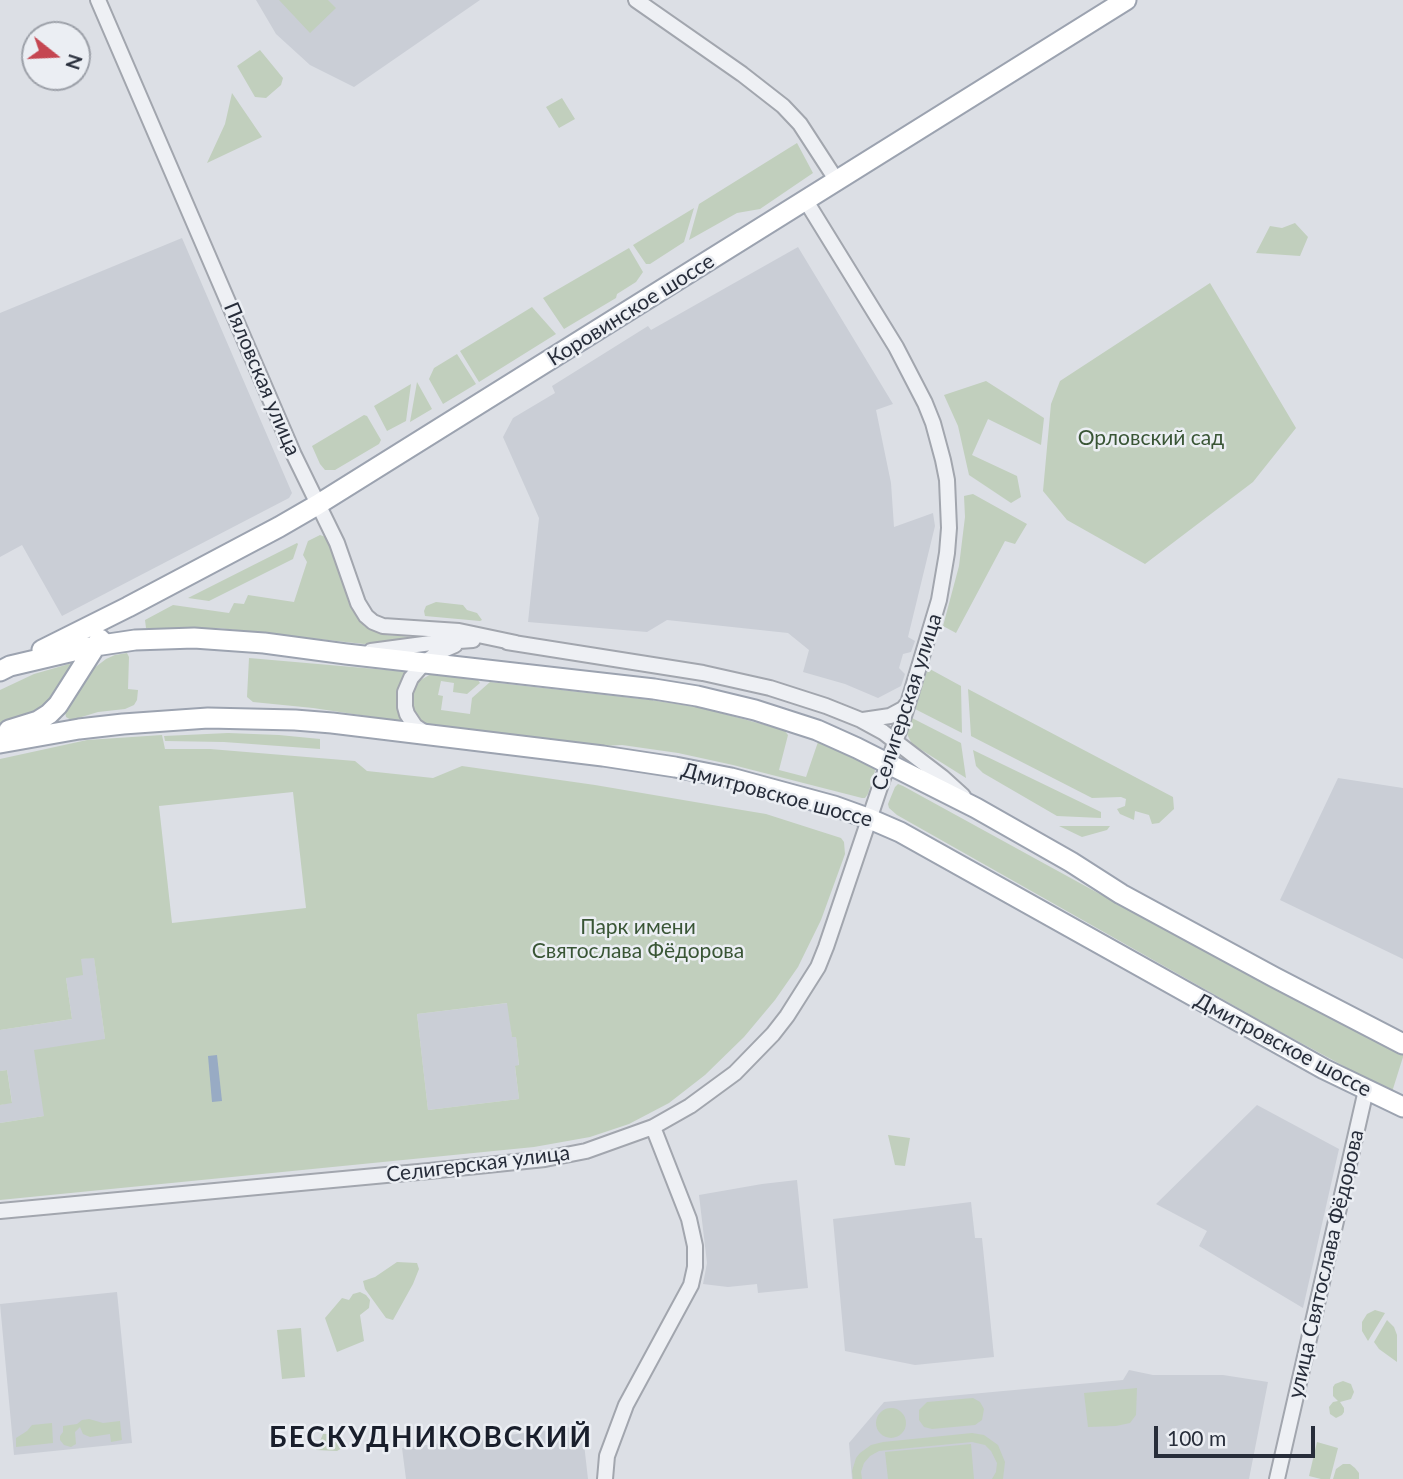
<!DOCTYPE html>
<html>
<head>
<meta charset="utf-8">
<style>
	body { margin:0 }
	#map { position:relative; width:1403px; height:1479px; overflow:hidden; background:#dcdfe5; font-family:Lato,sans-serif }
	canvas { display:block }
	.north { position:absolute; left:21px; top:21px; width:70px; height:70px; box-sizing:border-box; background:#ebeef3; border:2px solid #9da1a9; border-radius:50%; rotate:108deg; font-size:19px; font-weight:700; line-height:28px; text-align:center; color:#272d3a }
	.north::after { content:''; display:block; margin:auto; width:24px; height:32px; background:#c54651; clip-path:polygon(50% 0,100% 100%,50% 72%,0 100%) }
	.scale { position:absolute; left:1154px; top:1426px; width:161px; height:32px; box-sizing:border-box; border:4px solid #272d3a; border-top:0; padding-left:9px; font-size:21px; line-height:24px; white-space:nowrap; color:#272d3a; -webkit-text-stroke:5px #ebeef3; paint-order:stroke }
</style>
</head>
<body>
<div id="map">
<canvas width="1403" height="1479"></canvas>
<div class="north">N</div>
<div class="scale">100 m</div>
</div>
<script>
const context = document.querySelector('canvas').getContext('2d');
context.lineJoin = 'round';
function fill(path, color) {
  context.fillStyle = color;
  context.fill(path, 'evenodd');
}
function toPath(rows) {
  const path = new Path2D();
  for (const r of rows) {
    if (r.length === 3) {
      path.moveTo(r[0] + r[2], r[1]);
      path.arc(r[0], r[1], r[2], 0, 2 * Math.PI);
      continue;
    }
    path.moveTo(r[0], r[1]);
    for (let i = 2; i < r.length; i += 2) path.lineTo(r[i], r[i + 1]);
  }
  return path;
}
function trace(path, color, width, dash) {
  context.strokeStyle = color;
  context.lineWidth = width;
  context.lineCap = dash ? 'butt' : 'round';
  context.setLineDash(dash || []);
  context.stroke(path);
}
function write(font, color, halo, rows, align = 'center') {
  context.font = font + ' Lato,sans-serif';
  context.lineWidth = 5;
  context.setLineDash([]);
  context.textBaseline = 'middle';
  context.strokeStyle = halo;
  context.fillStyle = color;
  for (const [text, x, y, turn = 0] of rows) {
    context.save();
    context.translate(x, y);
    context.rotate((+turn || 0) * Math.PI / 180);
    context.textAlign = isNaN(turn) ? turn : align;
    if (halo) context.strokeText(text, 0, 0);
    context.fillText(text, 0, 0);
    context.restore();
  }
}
fill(toPath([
	[256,0,480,0,354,87,310,65,276,34],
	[182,238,292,493,289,498,62,616,22,545,0,557,0,313],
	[798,247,893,404,876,410,891,483,894,527,933,513,935,526,908,637,915,641,911,652,903,654,899,668,905,674,901,686,878,698,845,684,803,672,809,650,788,633,667,620,647,632,528,622,539,518,503,437,513,418,555,393,552,386,648,326,651,330],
	[1338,778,1403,788,1403,959,1280,900],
	[94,957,105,1039,44,1116,0,1123,0,1105,12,1102,7,1070,0,1071,0,1030,72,1019,66,978,81,959],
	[508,1003,512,1036,516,1036,519,1066,515,1067,519,1099,428,1110,417,1014],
	[1257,1105,1339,1149,1303,1308,1199,1246,1207,1231,1156,1204],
	[797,1180,808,1288,758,1293,757,1284,728,1287,703,1284,707,1263,699,1195,762,1184],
	[971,1202,975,1238,982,1238,994,1357,915,1365,845,1351,833,1219],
	[117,1292,132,1443,14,1455,0,1304],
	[1129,1370,1153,1375,1223,1375,1268,1382,1249,1479,852,1479,849,1443,884,1402,1123,1380],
	[582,1426,588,1479,406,1479,402,1448]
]), '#caced6');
fill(toPath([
	[279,0,328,0,336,8,310,33],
	[260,50,283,78,281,85,266,98,255,97,237,66],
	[232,93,262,137,207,163,225,124],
	[562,98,575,119,559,128,546,107],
	[797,143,813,173,760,209,737,213,689,240,699,204],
	[694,208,684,242,650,264,646,264,633,245],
	[1295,223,1308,237,1300,256,1256,253,1270,226,1282,228],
	[629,248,643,272,636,282,617,294,616,298,564,329,543,298],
	[1210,283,1296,428,1253,482,1145,564,1067,520,1043,491,1051,404,1060,381],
	[532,307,556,334,479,382,460,351],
	[457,354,476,384,443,404,429,379,434,368],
	[986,381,1044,418,1041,445,988,419,972,455,1017,476,1021,497,1011,503,969,475,958,426,944,395],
	[417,382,432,409,410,422],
	[411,384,406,421,387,431,374,406],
	[364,415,367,416,381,440,379,444,335,470,325,470,320,464,312,446],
	[973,494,1027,524,1015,544,1005,541,956,633,943,626,959,566,965,517,964,496],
	[320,535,326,537,332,544,352,605,364,626,386,635,413,637,398,641,364,644,218,628,148,629,146,628,145,620,173,605,229,613,234,603,244,604,248,595,294,602,307,562,303,555,308,541],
	[297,543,298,544,293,559,209,601,188,598],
	[436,602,463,605,467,610,477,613,482,620,480,621,425,616,424,611,426,606],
	[127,653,129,657,128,689,138,690,137,700,134,705,125,709,98,712,75,719,71,720,66,717,65,712,66,709,89,672,106,659,115,655],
	[249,658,410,672,406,722,313,708,253,702,247,697],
	[69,664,72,665,56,697,30,717,0,724,0,690,34,674],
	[928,668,961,686,962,733,915,709],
	[431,674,478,680,480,683,467,694,453,692,454,683,441,681,438,695,443,696,441,710,470,714,472,698,490,682,651,700,702,708,784,730,788,735,779,770,806,777,818,742,870,764,874,767,875,771,868,794,865,798,862,798,733,765,678,753,622,745,602,746,425,724,421,721,412,710,411,704,412,691,419,681],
	[968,689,1173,797,1174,809,1159,823,1152,824,1149,815,1135,811,1134,820,1120,814,1117,809,1125,806,1126,799,1121,797,1092,798,971,736],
	[912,718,961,743,966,778,912,744,907,734],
	[228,733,279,735,320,739,320,749,224,742,165,741,164,736],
	[162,735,165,749,210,749,355,761,367,771,433,778,462,766,595,785,736,809,766,814,841,838,844,842,845,854,821,920,798,967,775,1000,744,1037,705,1075,669,1103,629,1124,590,1137,534,1147,0,1200,0,1123,44,1116,34,1050,105,1039,94,958,81,959,83,975,66,978,72,1019,0,1030,0,759,87,740],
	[293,792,306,908,172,923,159,806],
	[507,1003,512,1037,516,1037,519,1065,515,1066,519,1099,428,1110,417,1014],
	[973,750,1101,812,1101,818,1057,816,983,773,976,766],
	[898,784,903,786,1118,904,1403,1051,1403,1057,1392,1092,1277,1030,897,815,889,808,888,804,895,787],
	[1059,826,1110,826,1107,830,1082,837],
	[7,1070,12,1103,0,1105,0,1071],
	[888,1135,910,1138,905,1166,895,1165],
	[397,1262,417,1263,419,1269,413,1284,393,1320,386,1318,365,1289,363,1281,375,1277],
	[360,1292,366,1295,370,1300,369,1308,360,1315,364,1341,337,1352,325,1318,342,1298,349,1300,353,1294],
	[1375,1310,1385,1313,1368,1341,1362,1331,1362,1322,1367,1314],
	[1387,1320,1394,1327,1397,1335,1397,1362,1379,1349,1374,1342],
	[301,1328,305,1377,282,1379,277,1330],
	[1343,1381,1351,1384,1354,1392,1351,1399,1340,1402,1344,1408,1344,1412,1342,1415,1336,1418,1330,1414,1329,1407,1333,1402,1338,1401,1333,1396,1333,1387,1335,1384],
	[1137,1388,1136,1415,1130,1423,1116,1426,1088,1427,1084,1393],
	[973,1398,980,1402,984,1409,982,1420,975,1425,932,1429,924,1427,919,1420,919,1410,927,1402],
	[891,1423,15],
	[89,1419,103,1423,120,1421,122,1440,111,1442,110,1434,90,1437,83,1434,80,1427,75,1432,76,1444,71,1447,64,1445,60,1440,60,1436,63,1432,63,1426,77,1424,82,1420],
	[52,1423,53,1443,16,1447,16,1438,27,1431,32,1425],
	[972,1433,984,1435,998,1445,1005,1462,1003,1479,992,1479,996,1472,997,1463,991,1451,985,1445,972,1442,879,1451,870,1456,864,1463,861,1472,862,1479,853,1479,852,1471,856,1458,860,1453,871,1445,883,1442],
	[323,1434,338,1434,345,1446,337,1451,316,1450],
	[1317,1442,1338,1448,1330,1479,1321,1479,1309,1476],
	[971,1444,974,1479,888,1479,885,1452],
	[1343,1464,1350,1464,1355,1468,1359,1473,1359,1479,1333,1479,1336,1469]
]), '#c1cfbd');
fill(toPath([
	[217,1055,222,1101,212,1102,208,1056]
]), '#98abc4');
const minor = toPath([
	[98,0,294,455,337,543,358,603,366,616,373,622,383,626,459,631,516,643],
	[636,0,742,74,783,106,800,124,837,181],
	[507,642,703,673,770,688,826,706,861,720,883,732,942,777,963,796],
	[371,651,431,643,473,640],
	[863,720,890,716,903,709,908,703],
	[427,734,415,726,407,714,405,707,405,692,411,678,424,663,439,652,455,645],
	[0,1211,429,1171,545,1159,586,1151,653,1127,690,1106,735,1073,773,1034,787,1016,818,967,826,947,906,710,939,600,947,553,949,528,947,480,943,460,933,423,925,403,896,347,806,201],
	[605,1479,607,1456,626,1405,691,1285,695,1267,695,1246,689,1219,653,1127],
	[1277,1479,1366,1090]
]);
const major = toPath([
	[42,650,128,607,279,527,317,505,1126,0],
	[0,671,10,666,95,646,135,640,194,638,264,643,346,654,654,689,697,696,755,710,817,730,857,748,976,808,1071,862,1121,894,1274,977,1403,1044],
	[9,730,38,721,49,714,58,705,100,639],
	[0,743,79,729,123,724,208,718,295,720,332,723,603,756,675,767,731,778,834,806,870,819,900,832,1324,1069,1403,1107]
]);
trace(minor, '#a2a6ae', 18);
trace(major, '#9ca3b0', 23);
trace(minor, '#eef0f4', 14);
trace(major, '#fff', 19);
write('21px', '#272d3a', '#ebeef3', [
	["Коровинское шоссе",631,310,-32],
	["Пяловская улица",262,379,67],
	["Селигерская улица",907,702,-72],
	["Дмитровское шоссе",777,795,15],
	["Дмитровское шоссе",1283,1045,28],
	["Селигерская улица",478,1164,-7],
	["улица Святослава Фёдорова",1326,1264,-77]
]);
write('21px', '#395535', '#ebeef3', [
	["Орловский сад",1151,438],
	["Парк имени",638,927],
	["Святослава Фёдорова",638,951]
]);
context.letterSpacing = '2px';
write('bold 28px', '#191e2b', '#ebeef3', [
	["БЕСКУДНИКОВСКИЙ",431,1438]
]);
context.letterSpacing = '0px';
</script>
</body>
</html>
